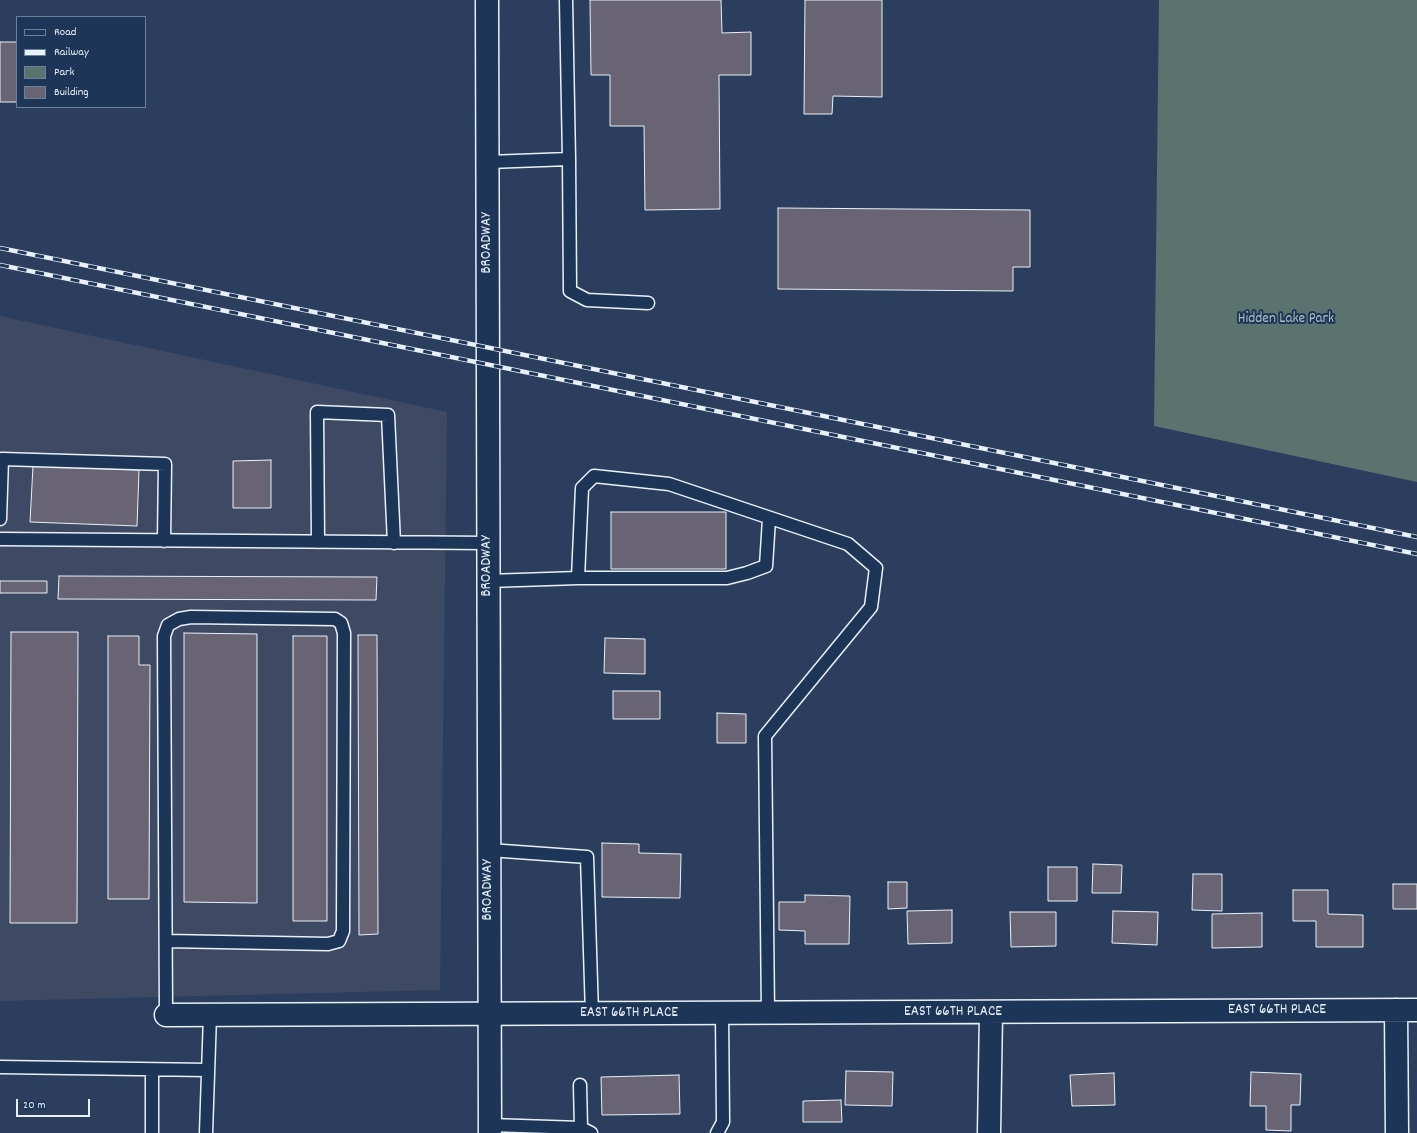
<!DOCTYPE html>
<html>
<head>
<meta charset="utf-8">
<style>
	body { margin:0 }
	#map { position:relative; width:1417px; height:1133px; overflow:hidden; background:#2c3e5d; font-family:Dekko,sans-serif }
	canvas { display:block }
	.legend { position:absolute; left:16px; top:16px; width:130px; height:92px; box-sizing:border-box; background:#1d3557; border:1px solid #6e8097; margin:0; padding:5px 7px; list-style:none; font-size:12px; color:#e8f1f8 }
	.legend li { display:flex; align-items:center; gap:8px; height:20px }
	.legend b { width:20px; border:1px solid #6e8097 }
	.scale { position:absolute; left:16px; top:1099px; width:74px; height:18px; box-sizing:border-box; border:2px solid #e8f1f8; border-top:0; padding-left:5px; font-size:12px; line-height:14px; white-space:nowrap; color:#e8f1f8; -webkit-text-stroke:3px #1d3557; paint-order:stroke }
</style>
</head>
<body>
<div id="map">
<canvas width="1417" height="1133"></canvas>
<ul class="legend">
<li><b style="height:5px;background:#1d3557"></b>Road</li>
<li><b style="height:5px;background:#e8f1f8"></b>Railway</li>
<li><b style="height:11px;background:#5b736e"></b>Park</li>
<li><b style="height:11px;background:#686474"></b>Building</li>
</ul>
<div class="scale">20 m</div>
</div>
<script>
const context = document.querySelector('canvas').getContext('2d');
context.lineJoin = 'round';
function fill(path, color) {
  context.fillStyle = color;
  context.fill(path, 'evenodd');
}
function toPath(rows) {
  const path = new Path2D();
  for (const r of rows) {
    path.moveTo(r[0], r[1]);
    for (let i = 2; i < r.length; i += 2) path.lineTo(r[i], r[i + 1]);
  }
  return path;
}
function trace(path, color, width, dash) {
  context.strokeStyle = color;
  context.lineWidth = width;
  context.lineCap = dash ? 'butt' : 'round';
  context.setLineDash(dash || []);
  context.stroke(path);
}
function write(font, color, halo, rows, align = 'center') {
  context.font = font + ' Dekko,sans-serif';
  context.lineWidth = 4;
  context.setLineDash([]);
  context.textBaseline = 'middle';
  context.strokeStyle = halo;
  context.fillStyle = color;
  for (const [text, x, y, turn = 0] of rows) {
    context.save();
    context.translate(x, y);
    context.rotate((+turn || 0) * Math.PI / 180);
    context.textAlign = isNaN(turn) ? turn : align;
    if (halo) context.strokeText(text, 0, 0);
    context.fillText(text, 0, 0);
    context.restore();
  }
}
fill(toPath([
	[0,316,447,412,440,990,0,1001]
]), '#3e4964');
fill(toPath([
	[1159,0,1417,0,1417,482,1154,426]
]), '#5b736e');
const building = toPath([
	[590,0,721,0,722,33,751,32,751,75,719,75,720,209,645,210,644,126,610,126,610,75,591,75,590,0],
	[805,0,882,0,882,97,833,96,832,114,804,114,805,0],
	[0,42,17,42,17,102,0,102,0,42],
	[778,208,1030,210,1030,267,1013,267,1013,291,778,289,778,208],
	[271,460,271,508,233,508,233,461,271,460],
	[33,466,139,470,137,526,30,522,33,466],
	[611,512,726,512,726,569,611,569,611,512],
	[59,576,377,577,376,600,58,599,59,576],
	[0,581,47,581,47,593,0,593,0,581],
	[11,632,78,632,77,923,10,923,11,632],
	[184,633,257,634,257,903,184,902,184,633],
	[358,635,377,635,378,934,359,935,358,635],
	[108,636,139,636,139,665,150,665,149,899,108,899,108,636],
	[293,636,327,636,327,921,293,921,293,636],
	[605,638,645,639,645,674,604,673,605,638],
	[613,691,660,691,660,719,613,719,613,691],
	[717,713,746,714,746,743,717,743,717,713],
	[602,843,639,844,639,853,681,854,680,898,602,897,602,843],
	[1093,864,1122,865,1121,893,1092,893,1093,864],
	[1048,867,1077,867,1077,901,1048,901,1048,867],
	[1193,874,1222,874,1222,911,1192,910,1193,874],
	[888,882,907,882,907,908,888,909,888,882],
	[1393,884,1417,884,1417,909,1393,909,1393,884],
	[1293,890,1328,890,1328,914,1363,915,1363,947,1316,947,1316,921,1293,921,1293,890],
	[805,895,850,896,849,944,805,944,805,931,779,930,779,902,805,902,805,895],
	[952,910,952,943,908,944,907,911,952,910],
	[1113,911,1158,912,1157,945,1112,943,1113,911],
	[1010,912,1056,912,1056,946,1011,947,1010,912],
	[1262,913,1262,947,1212,948,1212,914,1262,913],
	[846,1071,893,1072,892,1106,845,1105,846,1071],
	[1251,1072,1301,1074,1300,1105,1291,1105,1291,1131,1266,1130,1266,1106,1250,1106,1251,1072],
	[1114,1073,1115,1105,1072,1106,1070,1075,1114,1073],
	[679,1075,680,1114,602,1115,601,1077,679,1075],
	[841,1100,842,1122,803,1122,803,1101,841,1100]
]);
fill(building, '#686474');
trace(building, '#e8f1f8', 1);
const lane = toPath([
	[569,159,570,291,587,300,648,303],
	[489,162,569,159,566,0],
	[0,519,2,459,165,464,164,541],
	[0,539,488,543],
	[318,542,317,412,388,415,394,543],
	[578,578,727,578,747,573,766,566,769,519],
	[489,581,578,578,582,488,594,476,669,484,848,544,876,568,871,607,765,736,768,1014],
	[489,850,587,857,592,1014],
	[166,941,328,944,339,941,343,931,344,633,341,623,335,619,191,617,179,619,168,625,164,636,166,1015],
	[0,1067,208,1070],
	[580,1085,581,1128],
	[490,1125,581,1128,591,1133],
	[152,1133,152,1070],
	[206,1133,210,1015],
	[717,1133,723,1122,722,1014]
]);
const street = toPath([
	[1396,1010,1397,1133],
	[166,1015,1417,1010],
	[989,1133,991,1013]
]);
const primary = toPath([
	[487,0,490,1133]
]);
trace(lane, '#e8f1f8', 15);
trace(street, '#e8f1f8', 25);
trace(primary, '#e8f1f8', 25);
trace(lane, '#1d3557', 12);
trace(street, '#1d3557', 22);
trace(primary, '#1d3557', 22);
const rail = toPath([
	[0,248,1417,537],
	[0,265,1417,554]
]);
trace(rail, '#e8f1f8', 4.5);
trace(rail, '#1d3557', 3, [9]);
write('15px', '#e8f1f8', '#1d3557', [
	["BROADWAY",488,243,-90],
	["BROADWAY",488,566,-90],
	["BROADWAY",489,890,-90],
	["EAST 66TH PLACE",1277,1011],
	["EAST 66TH PLACE",953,1013],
	["EAST 66TH PLACE",629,1014]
]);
write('15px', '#b0bfc1', '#1d3557', [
	["Hidden Lake Park",1286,320]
]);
</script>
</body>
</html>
